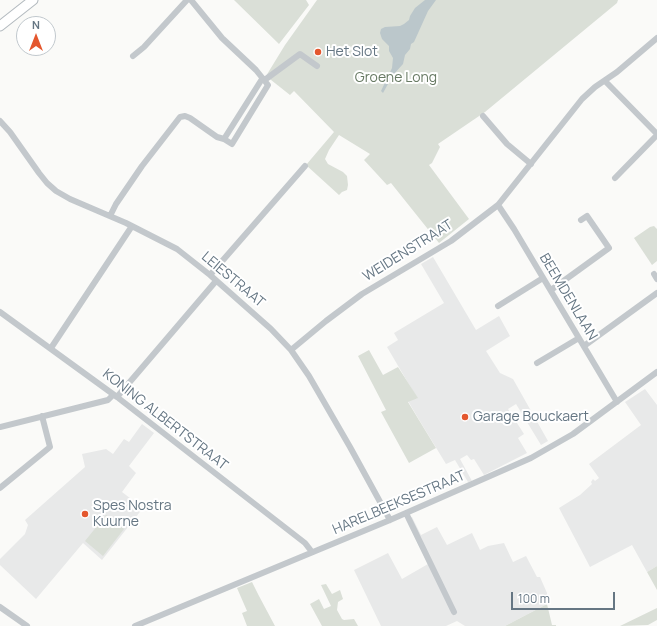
<!DOCTYPE html>
<html>
<head>
<meta charset="utf-8">
<style>
	body { margin:0 }
	#map { position:relative; width:657px; height:626px; overflow:hidden; background:#fafaf8; font-family:Manrope,sans-serif }
	canvas { display:block }
	.north { position:absolute; left:16px; top:16px; width:40px; height:40px; box-sizing:border-box; background:#fff; border:1px solid #c1c8cd; border-radius:50%; rotate:0deg; font-size:11px; font-weight:700; line-height:16px; text-align:center; color:#657683 }
	.north::after { content:''; display:block; margin:auto; width:14px; height:18px; background:#e4572e; clip-path:polygon(50% 0,100% 100%,50% 72%,0 100%) }
	.scale { position:absolute; left:511px; top:592px; width:104px; height:18px; box-sizing:border-box; border:2px solid #657683; border-top:0; padding-left:5px; font-size:12px; line-height:14px; white-space:nowrap; color:#657683; -webkit-text-stroke:3px #fff; paint-order:stroke }
</style>
</head>
<body>
<div id="map">
<canvas width="657" height="626"></canvas>
<div class="north">N</div>
<div class="scale">100 m</div>
</div>
<script>
const context = document.querySelector('canvas').getContext('2d');
context.lineJoin = 'round';
function fill(path, color) {
  context.fillStyle = color;
  context.fill(path, 'evenodd');
}
function toPath(rows) {
  const path = new Path2D();
  for (const r of rows) {
    path.moveTo(r[0], r[1]);
    for (let i = 2; i < r.length; i += 2) path.lineTo(r[i], r[i + 1]);
  }
  return path;
}
function trace(path, color, width, dash) {
  context.strokeStyle = color;
  context.lineWidth = width;
  context.lineCap = dash ? 'butt' : 'round';
  context.setLineDash(dash || []);
  context.stroke(path);
}
function write(font, color, halo, rows, align = 'center') {
  context.font = font + ' Manrope,sans-serif';
  context.lineWidth = 4;
  context.setLineDash([]);
  context.textBaseline = 'middle';
  context.strokeStyle = halo;
  context.fillStyle = color;
  for (const [text, x, y, turn = 0] of rows) {
    context.save();
    context.translate(x, y);
    context.rotate((+turn || 0) * Math.PI / 180);
    context.textAlign = isNaN(turn) ? turn : align;
    if (halo) context.strokeText(text, 0, 0);
    context.fillText(text, 0, 0);
    context.restore();
  }
}
fill(toPath([
	[433,257,476,330,499,316,510,336,486,351,500,373,513,379,548,441,541,445,516,404,508,409,524,434,518,438,527,453,484,475,474,459,471,460,467,455,460,459,472,481,468,482,455,460,446,464,418,418,408,401,417,398,387,347,398,340,394,333,444,303,421,264],
	[645,389,657,405,657,566,647,572,632,545,590,567,559,508,580,495,592,484,591,482,593,479,595,481,599,478,589,464,641,425,625,402],
	[142,424,154,433,129,466,136,473,122,492,143,508,102,560,83,543,36,599,0,565,0,559,25,534,28,525,25,520,85,467,82,454,106,449,113,454,124,439,129,442],
	[412,517,421,535,437,527,447,545,472,533,480,550,488,546,504,543,513,562,526,556,537,577,540,577,547,593,547,604,505,626,465,626,457,621,446,626,381,626,354,570,388,553,402,579,428,564,406,520]
]), '#e8e9e9');
fill(toPath([
	[234,0,306,0,309,5,279,44],
	[317,0,618,0,617,3,485,112,438,144,440,147,432,163,429,165,469,219,439,243,391,183,387,185,364,160,370,154,339,135,329,150,325,159,328,164,343,172,347,176,348,185,347,190,342,192,339,195,306,165,334,132,294,91,290,95,266,76,285,45],
	[654,226,657,229,657,261,652,265,634,238,650,227],
	[369,350,383,375,398,367,418,398,408,402,436,448,409,463,381,412,386,410,358,356],
	[106,515,124,529,103,556,85,541],
	[657,566,657,590,647,572],
	[252,582,259,596,275,626,247,626,242,613,247,611,237,588],
	[326,584,332,594,340,590,343,599,338,602,337,610,342,619,344,620,354,619,358,626,322,626,310,604,319,599,324,609,331,606,321,585],
	[547,604,552,625,556,625,556,626,505,626],
	[657,608,657,620,648,625,620,626]
]), '#dadfd7');
fill(toPath([
	[425,0,436,0,428,11,414,42,411,44,410,49,405,55,403,64,393,75,383,93,381,91,392,68,393,58,389,51,389,46,382,39,380,33,381,29,385,27,400,26,404,24,409,20,410,16,415,8]
]), '#bbc7cb');
const secondary = toPath([
	[0,26,33,0]
]);
trace(secondary, '#b3babf', 11);
trace(toPath([
	[133,56,144,47,187,0],
	[262,79,266,79,300,54,317,66],
	[605,81,657,134],
	[483,116,507,144,531,164],
	[0,121,10,132,39,173,47,183,56,191,70,199,126,223,177,249,210,275,271,329,291,350,309,376,350,447,390,520],
	[224,139,262,79],
	[615,178,657,135],
	[498,205,514,229,617,402],
	[110,216,116,204,142,166,180,117,185,116,190,118,217,137,224,139,232,144,268,85,256,70,222,38,191,0],
	[654,274,657,279],
	[210,275,305,166],
	[551,290,609,248,587,216,581,220],
	[498,306,543,278],
	[0,312,117,397,305,543,312,552],
	[584,346,657,293],
	[51,348,132,226],
	[291,350,326,321,362,294,451,241,498,205,582,99,595,87,617,72,657,38],
	[537,363,579,338],
	[117,397,216,281],
	[0,427,108,400,113,395],
	[0,488,50,447,42,416],
	[406,513,454,612],
	[0,607,27,626],
	[135,626,390,520,531,458,573,434,657,372]
]), '#c3c8cc', 6);
trace(secondary, '#fff', 9);
for (const [x, y, r, color] of [
	[318,52,4,"#e4572e"],
	[465,417,4,"#e4572e"],
	[85,514,4,"#e4572e"]
]) {
  const dot = new Path2D();
  dot.arc(x, y, r, 0, 2 * Math.PI);
  context.fillStyle = color;
  context.fill(dot);
  trace(dot, '#fff', 1.5);
}
write('14px', '#657683', '#fff', [
	["Het Slot",326,52],
	["Garage Bouckaert",473,417],
	["Spes Nostra",93,506],
	["Kuurne",93,522]
], 'left');
write('14px', '#687a64', '#fff', [
	["Groene Long",396,78]
]);
write('14px', '#657683', '#fff', [
	["WEIDENSTRAAT",408,251,-32],
	["LEIESTRAAT",233,280,40],
	["BEEMDENLAAN",568,297,59],
	["KONING ALBERTSTRAAT",165,420,38],
	["HARELBEEKSESTRAAT",399,503,-23]
]);
</script>
</body>
</html>
